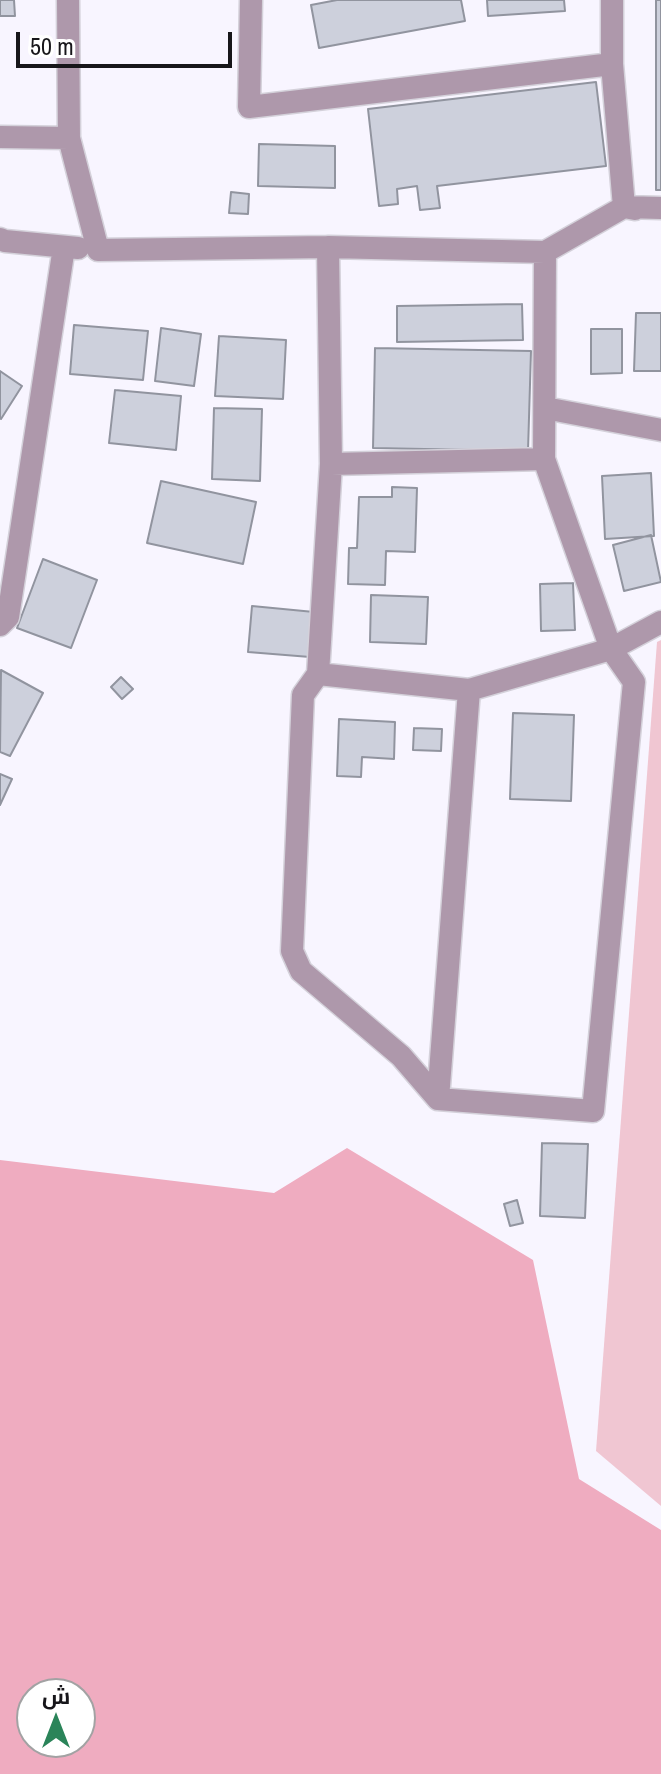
<!DOCTYPE html>
<html>
<head>
<meta charset="utf-8">
<style>
	body { margin:0 }
	#map { position:relative; width:661px; height:1774px; overflow:hidden; background:#f8f5ff; font-family:"Archivo Narrow",Cairo,sans-serif }
	canvas { display:block }
	.north { position:absolute; left:16px; top:1678px; width:80px; height:80px; box-sizing:border-box; background:#fff; border:2px solid #a2a2a3; border-radius:50%; rotate:0deg; font-size:22px; font-weight:700; line-height:32px; text-align:center; color:#17161a }
	.north::after { content:''; display:block; margin:auto; width:28px; height:36px; background:#2a8459; clip-path:polygon(50% 0,100% 100%,50% 72%,0 100%) }
	.scale { position:absolute; left:16px; top:32px; width:216px; height:36px; box-sizing:border-box; border:4px solid #17161a; border-top:0; padding-left:10px; font-size:24px; line-height:28px; white-space:nowrap; color:#17161a; -webkit-text-stroke:6px #fff; paint-order:stroke }
</style>
</head>
<body>
<div id="map">
<canvas width="661" height="1774"></canvas>
<div class="north">ش</div>
<div class="scale">50 m</div>
</div>
<script>
const context = document.querySelector('canvas').getContext('2d');
context.lineJoin = 'round';
function fill(path, color) {
  context.fillStyle = color;
  context.fill(path, 'evenodd');
}
function toPath(rows) {
  const path = new Path2D();
  for (const r of rows) {
    path.moveTo(r[0], r[1]);
    for (let i = 2; i < r.length; i += 2) path.lineTo(r[i], r[i + 1]);
  }
  return path;
}
function trace(path, color, width, dash) {
  context.strokeStyle = color;
  context.lineWidth = width;
  context.lineCap = dash ? 'butt' : 'round';
  context.setLineDash(dash || []);
  context.stroke(path);
}
fill(toPath([
	[661,640,661,1506,596,1451,657,642]
]), '#f0c6d2');
fill(toPath([
	[347,1148,533,1260,579,1479,661,1530,661,1774,0,1774,0,1160,274,1193],
	[32,1694,80,1694,80,1742,32,1742]
]), '#efacc0');
const building = toPath([
	[0,0,14,0,15,16,0,16,0,0],
	[337,0,461,0,465,21,319,48,311,5,337,0],
	[487,0,564,0,565,11,488,16,487,0],
	[656,0,661,0,661,190,656,190,656,0],
	[596,82,606,166,437,186,440,208,420,210,417,186,397,189,398,204,379,206,368,109,596,82],
	[259,144,335,146,335,188,258,186,259,144],
	[231,192,249,194,248,214,229,213,231,192],
	[522,304,523,340,397,342,397,306,522,304],
	[636,313,661,313,661,371,634,371,636,313],
	[74,325,148,331,143,380,70,374,74,325],
	[161,328,201,334,194,386,155,381,161,328],
	[591,329,622,329,622,373,591,374,591,329],
	[219,336,286,340,283,399,215,396,219,336],
	[375,348,531,351,528,451,373,448,375,348],
	[0,371,22,386,1,419,0,418,0,371],
	[115,390,181,396,176,450,109,443,115,390],
	[214,408,262,409,260,481,212,479,214,408],
	[651,473,654,536,605,539,602,476,651,473],
	[161,481,256,502,243,564,147,543,161,481],
	[392,487,417,488,415,552,386,551,385,585,348,584,349,548,357,548,359,497,392,497,392,487],
	[651,535,661,582,624,591,613,545,651,535],
	[43,559,97,580,71,648,17,628,43,559],
	[573,583,575,630,541,631,540,584,573,583],
	[371,595,428,597,426,644,370,642,371,595],
	[252,606,314,612,310,657,248,652,252,606],
	[1,670,43,693,10,756,0,752,1,670],
	[121,677,133,689,122,699,111,687,121,677],
	[513,713,574,715,571,801,510,799,513,713],
	[339,719,395,722,394,759,362,757,361,777,337,776,339,719],
	[414,728,442,729,441,751,413,750,414,728],
	[0,774,12,779,0,805,0,774],
	[542,1143,588,1144,585,1218,540,1216,542,1143],
	[517,1200,523,1223,510,1226,504,1204,517,1200]
]);
fill(building, '#cdd0dc');
trace(building, '#91949f', 2);
const minor = toPath([
	[68,0,69,138,98,250,328,247,545,252,624,207,661,208],
	[251,0,249,107,612,64],
	[612,0,612,64,624,207,635,209],
	[0,137,69,138],
	[0,239,5,241,78,248],
	[328,247,331,464,318,674,303,695,292,951,301,971,401,1056,438,1099,593,1111,634,682,611,649,661,622],
	[545,408,661,430],
	[331,464,544,459],
	[0,625,8,617,64,247],
	[318,674,469,690,611,649,544,459,545,252],
	[438,1099,469,690]
]);
trace(minor, '#d4d1da', 25);
trace(minor, '#ae98ab', 22);
</script>
</body>
</html>
